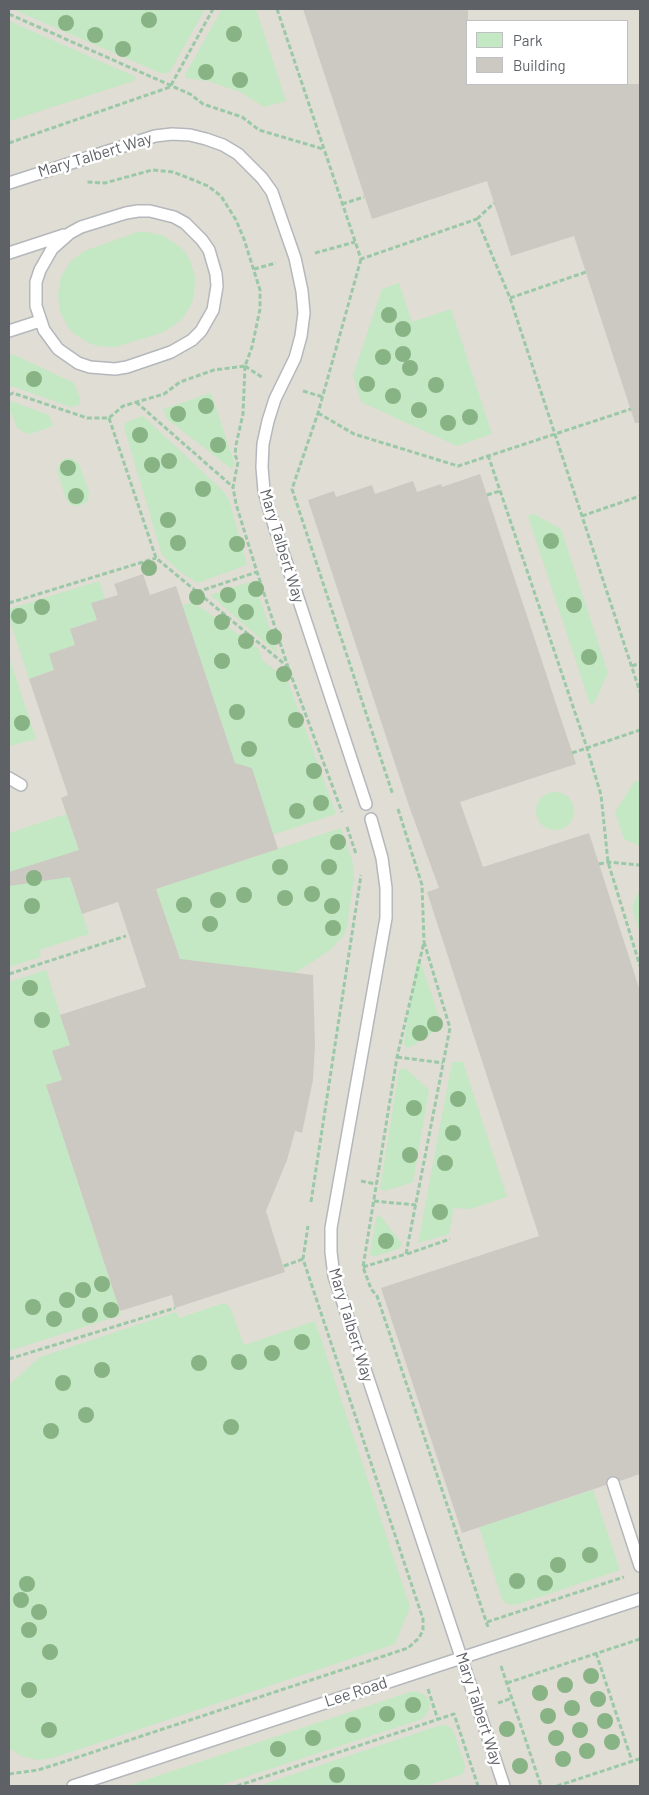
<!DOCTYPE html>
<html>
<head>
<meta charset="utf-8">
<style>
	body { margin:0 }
	#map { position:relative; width:649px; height:1795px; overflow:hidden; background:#f0eee6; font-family:Barlow,sans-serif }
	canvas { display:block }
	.frame { position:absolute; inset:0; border:10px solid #5e6267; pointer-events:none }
	.legend { position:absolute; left:466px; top:20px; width:162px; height:65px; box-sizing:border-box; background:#fff; border:1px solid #bfc0c2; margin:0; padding:6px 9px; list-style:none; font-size:15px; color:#5e6267 }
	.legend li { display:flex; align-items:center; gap:10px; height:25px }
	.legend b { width:25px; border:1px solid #bfc0c2 }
</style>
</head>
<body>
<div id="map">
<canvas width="649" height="1795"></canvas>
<div class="frame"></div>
<ul class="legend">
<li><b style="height:14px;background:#c4e8c3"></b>Park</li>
<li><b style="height:14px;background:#ccc9c3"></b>Building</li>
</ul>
</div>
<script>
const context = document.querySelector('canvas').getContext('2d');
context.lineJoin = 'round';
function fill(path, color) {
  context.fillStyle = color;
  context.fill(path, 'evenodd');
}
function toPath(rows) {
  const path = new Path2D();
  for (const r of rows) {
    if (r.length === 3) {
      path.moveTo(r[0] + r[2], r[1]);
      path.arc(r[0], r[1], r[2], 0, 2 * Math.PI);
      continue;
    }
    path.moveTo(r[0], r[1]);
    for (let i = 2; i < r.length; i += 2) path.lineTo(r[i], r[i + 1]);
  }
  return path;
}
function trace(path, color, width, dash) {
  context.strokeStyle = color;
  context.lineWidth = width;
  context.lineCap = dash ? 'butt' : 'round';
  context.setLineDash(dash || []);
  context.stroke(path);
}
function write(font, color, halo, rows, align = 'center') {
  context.font = font + ' Barlow,sans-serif';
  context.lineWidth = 5;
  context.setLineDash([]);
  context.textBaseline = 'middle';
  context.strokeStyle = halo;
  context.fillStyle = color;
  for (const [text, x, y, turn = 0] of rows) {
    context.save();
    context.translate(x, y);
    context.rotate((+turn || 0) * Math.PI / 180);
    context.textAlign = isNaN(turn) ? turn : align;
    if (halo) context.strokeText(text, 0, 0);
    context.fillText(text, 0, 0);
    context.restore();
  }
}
fill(toPath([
	[9,9,640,9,640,1786,9,1786],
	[468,21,628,21,628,84,468,84]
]), '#e0ddd4');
fill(toPath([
	[12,9,205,9,172,68,169,72,163,74],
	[222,9,256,9,286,101,264,107,240,92,208,81,185,78,186,73],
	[9,21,136,77,134,81,9,121],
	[138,232,147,232,164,236,179,246,185,252,190,260,195,277,194,294,192,303,183,318,169,329,161,333,115,347,97,346,89,343,74,334,68,327,60,312,58,294,61,277,70,262,84,251],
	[399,283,412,322,451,309,492,434,457,446,361,402,353,375,382,289],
	[9,354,17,356,74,383,80,399,79,405,71,407,12,386,9,387],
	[211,393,234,462,232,469,167,419,163,409],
	[10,401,49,415,53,426,30,434,23,432,17,428,11,412,9,413],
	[143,416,223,491,229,500,247,565,197,583,178,570,162,555,124,427,126,422],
	[71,458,79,464,89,492,88,501,79,506,71,505,66,499,57,470,61,461,65,459],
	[534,514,561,529,608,673,594,703,590,704,528,516],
	[99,581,105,599,91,603,97,620,70,629,75,645,54,670,29,679,9,618,9,609],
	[249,582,256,587,278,654,210,595],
	[193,602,258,648,263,661,287,679,336,814,260,839,179,606],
	[9,657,36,739,9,746],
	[640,780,640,846,624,839,615,812,634,782],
	[555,811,19],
	[66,814,79,850,48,861,50,879,57,879,69,875,89,934,39,950,41,957,9,967,9,833],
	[341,828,353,863,354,877,347,927,344,935,331,949,311,963,294,973,200,962,185,974,156,889],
	[640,892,640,933,632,907,638,893],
	[419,962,421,963,442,1026,409,1048,406,1047,404,1044,416,964],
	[46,970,70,1045,53,1051,62,1080,46,1085,121,1315,9,1351,9,982],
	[452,1062,463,1062,507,1197,470,1209,454,1208,449,1234,418,1243],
	[402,1068,406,1069,429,1090,413,1182,385,1191,380,1189,399,1071],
	[380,1215,402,1244,398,1249,373,1257,370,1253,376,1218],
	[224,1303,230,1307,244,1345,315,1321,410,1607,395,1644,53,1758,37,1760,21,1756,9,1748,9,1385,40,1357,176,1312,179,1318],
	[593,1490,620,1570,519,1604,512,1605,505,1603,502,1599,479,1527],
	[413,1691,424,1694,430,1702,428,1712,422,1719,218,1786,127,1786],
	[438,1726,446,1725,453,1730,465,1766,463,1774,425,1786,258,1786]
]), '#c4e8c3');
fill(toPath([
	[303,9,468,9,468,84,640,84,640,423,635,423,574,236,511,256,487,181,372,219],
	[480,474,576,764,460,802,483,867,589,833,640,991,640,1474,620,1481,615,1476,610,1476,606,1481,606,1485,462,1533,381,1288,539,1236,427,892,439,888,409,806,308,500,334,491,336,497,372,485,375,494,413,481,417,492,441,484,442,487],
	[143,574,150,595,176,586,235,763,252,768,278,849,156,889,180,959,313,975,315,1046,313,1080,302,1133,295,1131,287,1160,266,1211,285,1272,175,1308,172,1295,120,1311,46,1085,62,1080,52,1051,70,1045,60,1015,146,987,118,902,82,914,70,877,9,886,9,872,79,850,61,798,68,795,29,679,54,670,49,654,75,645,70,629,97,620,91,603,118,595,114,584]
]), '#ccc9c3');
const lane = toPath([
	[9,183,155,136,172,134,190,135,206,139,223,145,238,154,262,178,272,192,295,258,302,291,304,313,301,336,295,358,275,399,268,421,263,444,262,467,264,491,270,513,366,804],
	[138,211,150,211,174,217,185,223,202,240,209,250,216,274,217,286,213,310,201,331,192,340,171,352,127,367,115,369,90,367,78,363,58,349,44,330,36,306,36,282,40,270,52,249,70,233,81,227,126,213,138,211],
	[9,253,64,235],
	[9,331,40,321],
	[9,778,21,785],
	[371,819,382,858,386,888,386,918,331,1228,331,1252,334,1276,504,1786],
	[613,1483,640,1566],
	[73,1786,640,1599]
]);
trace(lane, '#b4b7bb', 14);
trace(toPath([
	[277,9,361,259,477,219,510,298,640,692],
	[9,14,190,94,203,104,242,117,259,130,323,149],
	[9,143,170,87,213,9],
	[342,204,364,197],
	[477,219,494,203],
	[315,253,355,242],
	[361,259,318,413,292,489,393,795],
	[254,269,276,263],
	[510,298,586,272],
	[245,366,243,414,236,445,235,455,238,462,233,487,236,504,257,572,288,667,342,812],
	[245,366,263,378],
	[303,391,323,397],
	[9,395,13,393,87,418,109,418,123,406,164,394,180,382,214,370,245,366,252,347,260,309,260,290,244,239,236,220,221,196,208,186,191,179,173,172,152,170,105,183,86,182],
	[136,402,233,487],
	[318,413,354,434,458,466,631,409],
	[109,418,156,558,288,667],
	[488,455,587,748,601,795,608,862,640,966],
	[487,495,500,491],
	[582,516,640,496],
	[197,592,257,572],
	[9,603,156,558],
	[632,666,640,663],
	[572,753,640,730],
	[398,809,422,885,424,942],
	[347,827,356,854],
	[599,864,608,862,640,865],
	[9,974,126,936],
	[397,1057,443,1063],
	[361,1181,376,1184],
	[374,1201,416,1205],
	[311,1202,361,875],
	[407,1254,450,1239],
	[284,1266,303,1259],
	[363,1267,406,1254,450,1028,424,942,397,1057,363,1267,371,1289,377,1296,488,1627],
	[9,1359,175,1308],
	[487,1622,624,1577],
	[596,1653,632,1761],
	[501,1666,541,1786],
	[507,1683,640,1639],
	[428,1689,438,1720],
	[498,1703,512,1698],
	[9,1774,38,1770,54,1765,408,1648,419,1638,423,1630,423,1619,303,1259,308,1226],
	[237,1786,454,1714,478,1786],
	[557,1786,639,1759,640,1760]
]), '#9bc9a8', 3, [5, 2.5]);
trace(lane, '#fff', 11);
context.fillStyle = '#88b384';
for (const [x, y] of [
	[149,20],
	[66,23],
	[234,34],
	[95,35],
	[123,49],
	[206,72],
	[240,80],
	[389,315],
	[403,329],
	[403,354],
	[383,357],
	[410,368],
	[34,379],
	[367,384],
	[436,385],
	[393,396],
	[206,406],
	[419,410],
	[178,414],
	[470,417],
	[448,423],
	[140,435],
	[218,445],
	[169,461],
	[152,465],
	[68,468],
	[203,489],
	[76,496],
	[168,520],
	[551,541],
	[178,543],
	[237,544],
	[149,568],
	[256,589],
	[228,595],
	[197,597],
	[574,605],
	[42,607],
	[246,612],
	[19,616],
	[222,622],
	[274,637],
	[246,641],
	[589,657],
	[222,661],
	[284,674],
	[237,712],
	[296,720],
	[22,723],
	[249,749],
	[314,771],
	[321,803],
	[297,811],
	[338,842],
	[280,867],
	[329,867],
	[34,878],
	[312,894],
	[244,895],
	[285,898],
	[218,900],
	[184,905],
	[32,906],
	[332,906],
	[210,924],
	[333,928],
	[30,988],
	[42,1020],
	[435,1024],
	[420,1033],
	[458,1099],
	[414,1108],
	[453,1133],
	[410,1155],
	[445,1163],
	[440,1212],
	[386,1241],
	[102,1284],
	[83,1290],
	[67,1300],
	[33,1307],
	[111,1310],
	[90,1315],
	[54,1319],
	[302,1342],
	[272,1353],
	[239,1362],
	[199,1363],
	[102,1370],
	[63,1383],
	[86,1415],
	[231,1427],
	[51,1431],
	[590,1555],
	[558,1565],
	[517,1581],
	[545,1583],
	[27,1584],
	[21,1600],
	[39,1612],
	[29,1630],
	[50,1652],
	[591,1676],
	[565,1685],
	[29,1690],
	[540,1693],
	[598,1699],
	[413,1705],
	[572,1708],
	[387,1714],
	[548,1716],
	[605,1721],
	[353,1725],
	[507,1729],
	[49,1730],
	[580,1730],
	[313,1738],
	[556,1738],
	[612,1742],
	[278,1749],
	[587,1751],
	[563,1759],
	[520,1766],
	[412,1772],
	[337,1775]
]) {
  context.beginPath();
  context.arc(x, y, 8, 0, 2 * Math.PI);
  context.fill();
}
write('16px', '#5e6267', '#fff', [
	["Mary Talbert Way",95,155,-17],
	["Mary Talbert Way",282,546,73],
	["Mary Talbert Way",351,1325,73],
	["Lee Road",356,1692,-18],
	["Mary Talbert Way",479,1709,72]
]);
</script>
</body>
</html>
